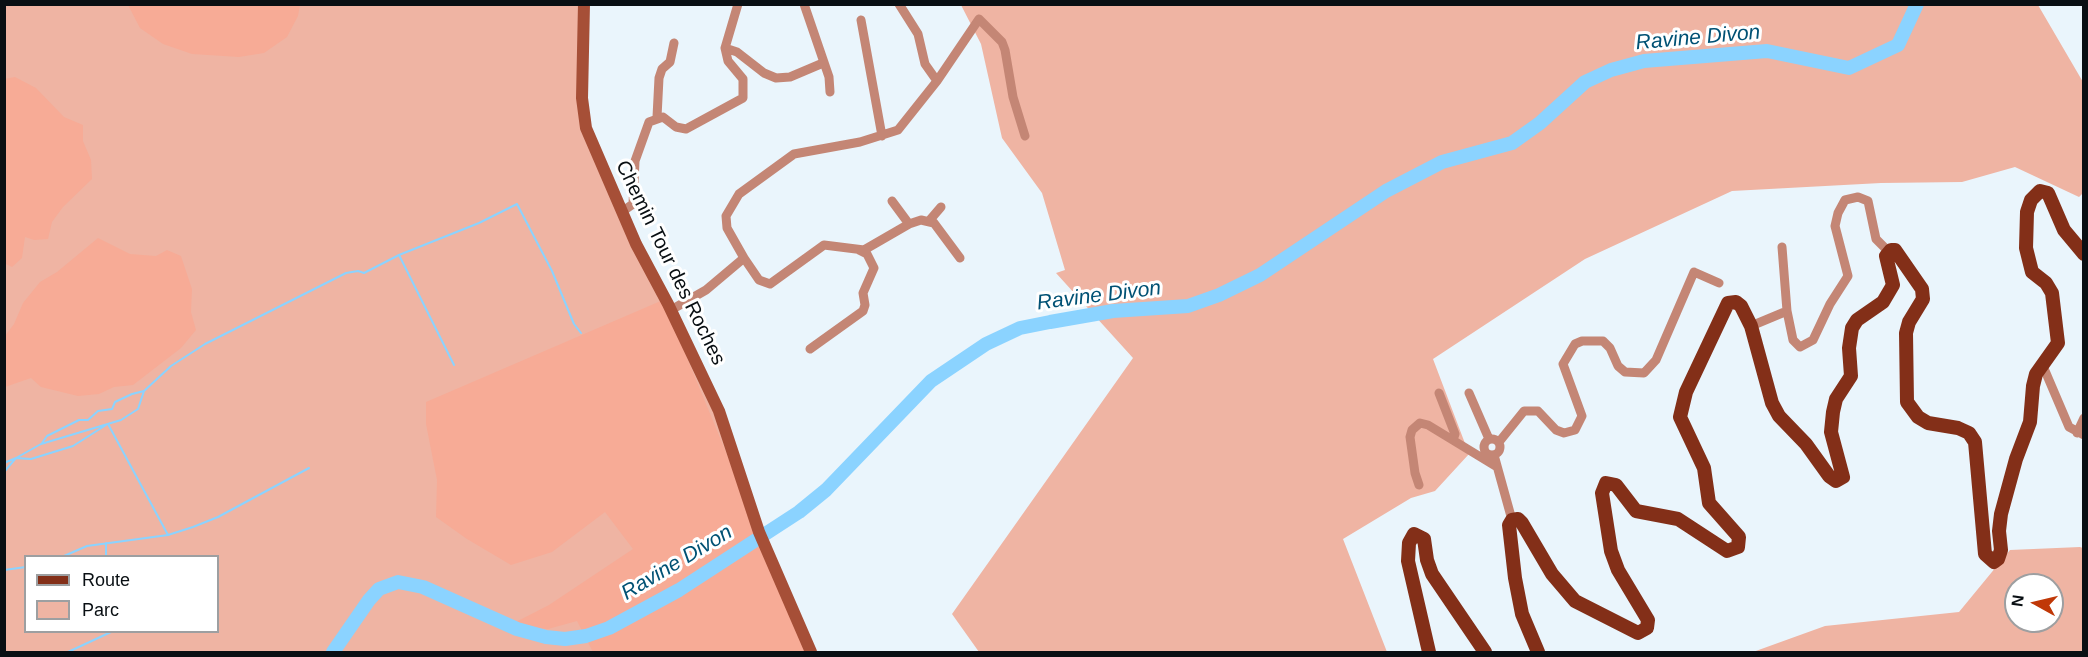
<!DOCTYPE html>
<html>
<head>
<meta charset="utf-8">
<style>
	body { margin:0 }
	#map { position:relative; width:2088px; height:657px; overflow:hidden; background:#eaf5fc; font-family:Helvetica,sans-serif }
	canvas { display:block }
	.frame { position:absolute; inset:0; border:6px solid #090f13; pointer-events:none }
	.legend { position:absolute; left:24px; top:555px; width:195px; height:78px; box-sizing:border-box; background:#fff; border:2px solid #9d9fa1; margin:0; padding:8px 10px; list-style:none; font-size:18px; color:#090f13 }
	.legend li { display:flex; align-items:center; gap:12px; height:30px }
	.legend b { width:30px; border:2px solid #9d9fa1 }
	.north { position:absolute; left:2004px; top:573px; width:60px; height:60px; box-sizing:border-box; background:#fff; border:2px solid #9d9fa1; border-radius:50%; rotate:278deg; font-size:16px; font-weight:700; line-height:24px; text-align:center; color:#090f13 }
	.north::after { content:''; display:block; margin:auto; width:21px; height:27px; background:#c03807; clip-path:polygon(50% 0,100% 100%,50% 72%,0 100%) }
</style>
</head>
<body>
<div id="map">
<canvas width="2088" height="657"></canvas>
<div class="frame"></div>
<ul class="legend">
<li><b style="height:8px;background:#832f18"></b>Route</li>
<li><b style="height:16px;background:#efb4a3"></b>Parc</li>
</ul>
<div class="north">N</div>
</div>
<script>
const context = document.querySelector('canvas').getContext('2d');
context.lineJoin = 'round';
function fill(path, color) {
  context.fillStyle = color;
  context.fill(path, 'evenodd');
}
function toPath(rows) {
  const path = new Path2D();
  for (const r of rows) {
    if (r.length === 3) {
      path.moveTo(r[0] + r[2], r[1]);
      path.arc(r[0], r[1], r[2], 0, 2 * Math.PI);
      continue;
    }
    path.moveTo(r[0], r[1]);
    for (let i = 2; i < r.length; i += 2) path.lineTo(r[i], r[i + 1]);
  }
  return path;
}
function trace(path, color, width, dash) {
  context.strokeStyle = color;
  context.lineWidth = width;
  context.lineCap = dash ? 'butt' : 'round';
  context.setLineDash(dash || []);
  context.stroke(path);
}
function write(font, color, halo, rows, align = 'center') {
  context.font = font + ' Helvetica,sans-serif';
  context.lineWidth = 6;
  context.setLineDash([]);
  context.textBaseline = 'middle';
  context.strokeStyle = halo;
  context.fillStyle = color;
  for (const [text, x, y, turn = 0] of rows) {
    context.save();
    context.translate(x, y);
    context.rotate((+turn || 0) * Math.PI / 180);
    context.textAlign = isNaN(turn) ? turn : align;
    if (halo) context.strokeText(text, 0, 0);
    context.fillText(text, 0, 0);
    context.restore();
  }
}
fill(toPath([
	[4,5,584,5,586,128,719,411,806,652,5,652],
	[26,556,218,556,218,632,26,632],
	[961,5,2038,5,2083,82,2084,192,2079,197,2015,167,1962,182,1881,183,1732,191,1585,259,1433,359,1469,454,1435,491,1411,498,1343,539,1387,652,979,652,952,614,1133,358,1056,273,1065,270,1042,193,1002,138,981,44],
	[2080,547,2083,548,2083,652,1753,652,1825,626,1959,612,2010,550],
	[2016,585,2052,585,2052,621,2016,621]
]), '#efb4a3');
fill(toPath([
	[128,5,300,5,298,16,287,37,264,53,239,57,192,54,163,44,140,28],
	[15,77,36,88,64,117,83,125,83,141,91,160,92,179,63,207,52,222,48,239,34,240,25,237,22,258,12,267,4,263,4,79],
	[98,238,130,254,156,256,167,250,181,256,192,289,191,312,196,330,181,348,133,385,114,387,99,394,78,396,41,387,31,378,5,387,5,336,14,324,23,303,40,282,57,272],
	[663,300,759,532,806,652,593,652,577,621,548,629,508,626,549,605,633,549,605,512,552,552,511,565,467,539,436,517,437,480,426,424,426,402]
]), '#f7ab96');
trace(toPath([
	[399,255,454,365],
	[108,424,168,535],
	[42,443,47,436,79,420,88,420,98,411,112,409,115,402,132,394,144,391],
	[4,463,16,458,31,459,73,446,106,425],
	[4,472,16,458,41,444,121,420,138,409,144,391,171,366,205,344,346,273,358,271,364,273,399,255,479,223,517,204,552,271,574,324,581,333],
	[106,543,106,556],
	[64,556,87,546,168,535,193,527,218,517,309,468],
	[4,570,26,567],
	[68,652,111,632]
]), '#8bd3ff', 2);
trace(toPath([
	[333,652,369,600,379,589,398,582,423,587,517,629,546,637,565,639,586,636,609,628,679,590,799,512,826,490,931,381,986,344,1020,328,1050,322,1113,311,1188,306,1219,295,1260,275,1386,191,1442,162,1512,143,1540,123,1585,82,1611,70,1644,61,1767,51,1849,68,1898,45,1917,4]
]), '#8bd3ff', 14);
trace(toPath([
	[804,4,829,77,830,92],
	[899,4,918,34,925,64,937,81],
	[861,20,882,136],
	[725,48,737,52,764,73,776,78,790,77,823,63],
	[657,117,659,78,662,69,670,62,674,43],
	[892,201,909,224],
	[623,211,633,204,635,161,649,122,663,117,676,127,686,129,743,98,743,79,728,61,725,48,738,4],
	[929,221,941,207],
	[1782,247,1787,311,1793,340,1800,347,1813,340,1830,304,1848,276,1835,226,1838,213,1845,200,1858,197,1868,201,1876,239,1888,251],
	[744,258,759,280,770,284,824,245,864,250,909,224,921,220,934,223,960,258],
	[671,310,706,290,744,258,727,228,726,216,739,194,794,154,860,142,898,130,937,81,979,19,1002,42,1005,50,1013,97,1025,136],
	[1751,326,1787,311],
	[810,349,863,311,865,305,863,293,874,268,867,254,859,250],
	[2043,366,2069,427,2084,435],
	[1439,393,1455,434,1453,440],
	[1469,393,1489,439],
	[2077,433,2084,418],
	[1492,447,8],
	[1499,442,1524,411,1538,411,1556,430,1564,433,1575,430,1582,416,1563,364,1575,344,1582,341,1603,341,1610,348,1618,366,1625,372,1644,373,1656,360,1694,272,1719,283],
	[1494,455,1512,520],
	[1419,485,1415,473,1410,437,1412,430,1420,423,1428,425,1497,467]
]), '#c48675', 9);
trace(toPath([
	[584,4,582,98,586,128,636,244,668,304,719,411,759,532,811,652]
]), '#a64f37', 12);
trace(toPath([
	[1429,652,1408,561,1409,543,1414,534,1424,539,1427,560,1432,574,1485,652],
	[1538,652,1522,614,1515,578,1509,525,1512,520,1518,519,1522,523,1552,574,1575,601,1638,633,1647,628,1648,620,1618,570,1611,551,1602,493,1606,483,1616,485,1636,511,1678,519,1727,551,1738,547,1739,537,1709,503,1704,468,1680,417,1686,392,1728,303,1736,302,1741,306,1751,326,1772,403,1779,416,1806,444,1829,476,1836,481,1843,477,1831,432,1833,412,1836,399,1851,376,1849,348,1852,328,1857,320,1883,302,1893,285,1886,256,1891,250,1895,250,1922,289,1923,299,1909,322,1906,333,1907,402,1918,417,1928,423,1958,428,1969,433,1975,442,1985,554,1994,562,1998,559,2001,550,1999,531,2001,514,2016,459,2030,422,2033,386,2036,374,2058,343,2052,293,2046,283,2032,272,2026,248,2027,212,2031,200,2040,191,2048,193,2064,230,2084,254]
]), '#832f18', 14);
write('20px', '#090f13', '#fff', [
	["Chemin Tour des Roches",670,263,64]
]);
write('italic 21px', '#005174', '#fff', [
	["Ravine Divon",1698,38,-5],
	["Ravine Divon",1099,296,-7],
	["Ravine Divon",677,563,-31]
]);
</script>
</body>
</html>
